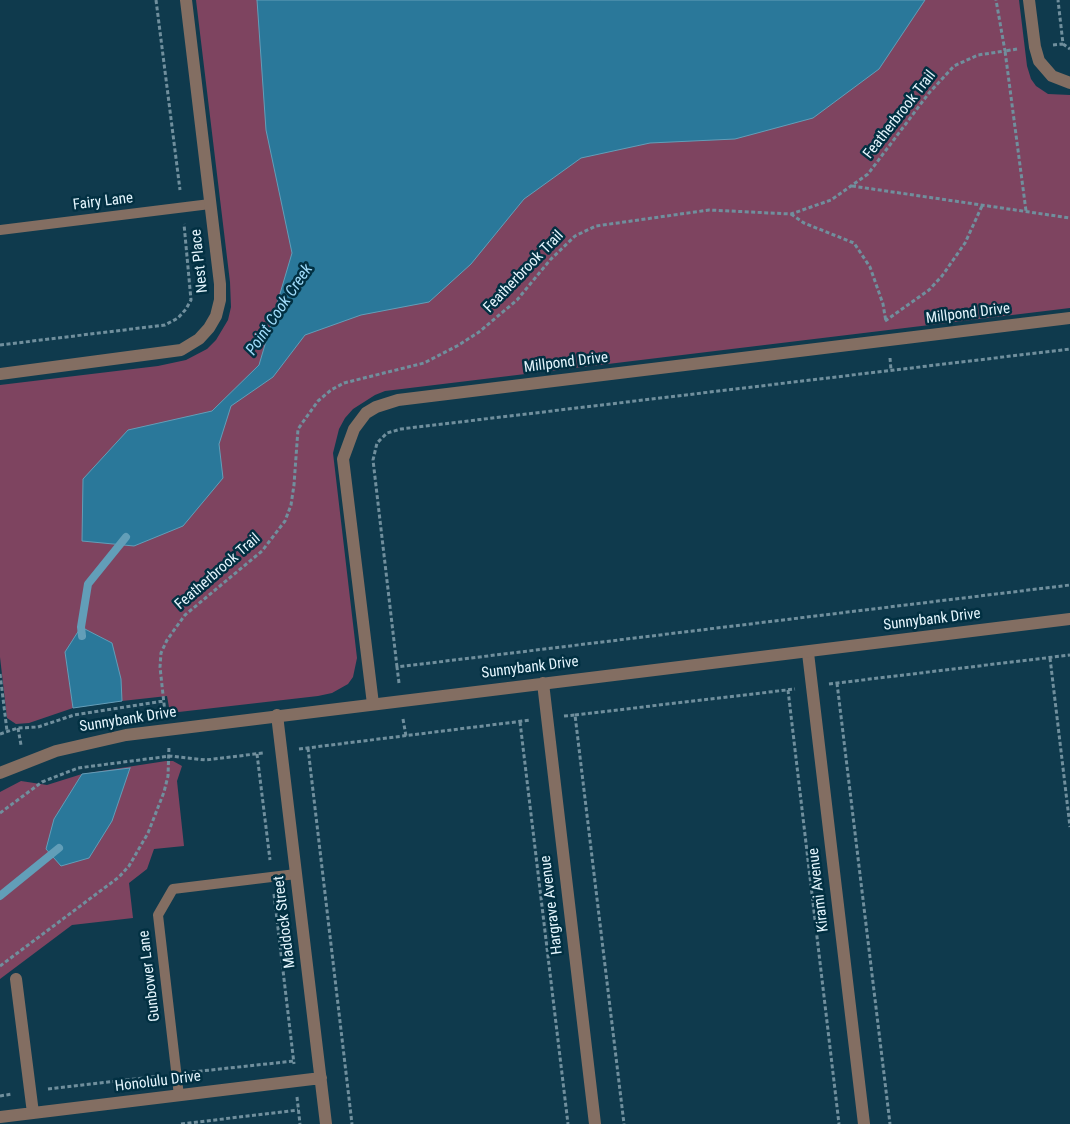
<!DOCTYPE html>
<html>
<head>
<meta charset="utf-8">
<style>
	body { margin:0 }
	canvas { display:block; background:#0f3a4d }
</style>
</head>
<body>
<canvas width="1070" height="1124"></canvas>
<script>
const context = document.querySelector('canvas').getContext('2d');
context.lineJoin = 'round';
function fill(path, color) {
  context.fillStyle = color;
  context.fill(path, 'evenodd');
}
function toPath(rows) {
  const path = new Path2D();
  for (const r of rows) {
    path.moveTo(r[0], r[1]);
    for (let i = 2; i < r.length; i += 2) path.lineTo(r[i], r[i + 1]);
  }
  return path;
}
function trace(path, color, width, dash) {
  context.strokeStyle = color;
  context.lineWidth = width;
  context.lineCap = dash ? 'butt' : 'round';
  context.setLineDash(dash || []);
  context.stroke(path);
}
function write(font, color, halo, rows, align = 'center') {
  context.font = font + ' "Roboto Condensed",sans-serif';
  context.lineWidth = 5;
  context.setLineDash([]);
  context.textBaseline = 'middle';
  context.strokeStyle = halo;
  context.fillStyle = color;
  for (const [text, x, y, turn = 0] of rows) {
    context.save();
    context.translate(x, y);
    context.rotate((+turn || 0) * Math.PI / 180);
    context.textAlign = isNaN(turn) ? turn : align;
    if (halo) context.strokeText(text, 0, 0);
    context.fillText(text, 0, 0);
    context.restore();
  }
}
fill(toPath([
	[196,0,1019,0,1027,66,1031,79,1036,86,1048,94,1070,95,1070,308,385,391,375,395,353,409,345,418,339,429,333,453,357,658,353,677,348,684,332,693,318,696,170,713,167,696,122,701,73,708,29,723,16,724,7,718,0,657,0,385,158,366,186,360,207,349,216,340,228,320,231,307,230,282],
	[166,761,173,761,182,766,177,781,184,846,154,849,147,869,129,883,133,918,72,925,0,979,0,792,21,781,47,785,82,774]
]), '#7e4460');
const water = toPath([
	[257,0,925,0,879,69,813,118,735,139,650,143,581,158,524,199,471,264,429,302,361,315,305,335,273,377,231,406,219,444,223,478,183,526,134,546,82,541,83,479,128,430,212,411,259,365,292,253,266,130,257,0],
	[81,627,112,643,121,679,122,701,73,708,65,652,81,627],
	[130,768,112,821,89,858,61,866,46,849,54,819,82,774,130,768]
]);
fill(water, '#2a789a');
trace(water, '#629eb8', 1);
trace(toPath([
	[82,636,81,627,88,584,126,537],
	[0,896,59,848]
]), '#629eb8', 8);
trace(toPath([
	[156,0,180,190],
	[1063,44,1070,49],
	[1053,45,1063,44,1058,0],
	[1017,49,1005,51,1026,211],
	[852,186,1070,218],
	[791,214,804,223,854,243,870,267,883,304,886,322],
	[885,321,929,290,942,276,965,243,982,206],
	[0,345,165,325,178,318,186,309,191,300,184,224],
	[890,358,891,370],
	[1050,658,1070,827],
	[397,667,373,460,377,443,387,433,401,429,1070,349],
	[0,674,7,731],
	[399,683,397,667,1070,585],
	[837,683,890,1124],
	[829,684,1070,655],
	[788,690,839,1124],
	[165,713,160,667,161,653,167,640,185,615,262,551,285,521,291,505,294,485,298,429,318,401,331,390,344,383,424,363,457,346,479,332,517,300,550,260,575,236,596,226,709,210,791,214,831,200,868,174,929,93,954,66,978,55,1005,51,996,0],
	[575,715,795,689],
	[564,716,575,715,624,1124],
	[403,719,406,736],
	[520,722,568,1124],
	[18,728,21,745],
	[0,734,18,728,38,727,74,715,164,701],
	[308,748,352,1124],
	[299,749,531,720],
	[257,754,270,860],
	[0,813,42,782,78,768,170,756,206,760,263,753],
	[274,894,294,1064],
	[0,966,119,877,129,866,148,833,164,792,168,776,169,746],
	[192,1072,294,1061],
	[48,1089,161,1076],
	[0,1096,12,1094],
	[297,1097,300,1124],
	[181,1124,298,1110]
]), '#708f9d', 3, [4, 2.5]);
trace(toPath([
	[0,230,210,204],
	[179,1096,158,915,173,889,296,874]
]), '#836e62', 10);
trace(toPath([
	[1029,0,1035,47,1039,61,1052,76,1070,83],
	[0,374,181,350,199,339,209,328,216,316,220,300,220,284,186,0],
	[808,653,864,1124],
	[373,704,343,459,354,429,366,413,376,407,398,400,1070,318],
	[277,715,326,1124],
	[16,979,33,1113],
	[0,1117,321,1078]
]), '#836e62', 12);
trace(toPath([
	[543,683,595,1124],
	[0,773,56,751,126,735,1070,619]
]), '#836e62', 12);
write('15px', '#e4f5fd', '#023042', [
	["Featherbrook Trail",900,115,-52],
	["Fairy Lane",103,202,-7],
	["Nest Place",200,261,-96],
	["Featherbrook Trail",524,272,-46],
	["Millpond Drive",968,314,-7],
	["Millpond Drive",566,363,-7],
	["Featherbrook Trail",218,572,-41],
	["Sunnybank Drive",932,620,-7],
	["Sunnybank Drive",530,668,-7],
	["Sunnybank Drive",128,720,-9],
	["Kirami Avenue",819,890,-97],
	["Hargrave Avenue",552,905,-97],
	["Maddock Street",285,922,-97],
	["Gunbower Lane",150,976,-97],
	["Honolulu Drive",158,1082,-7]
]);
write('italic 16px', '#a2ddfb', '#023042', [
	["Point Cook Creek",280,310,-56]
]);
</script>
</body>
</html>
